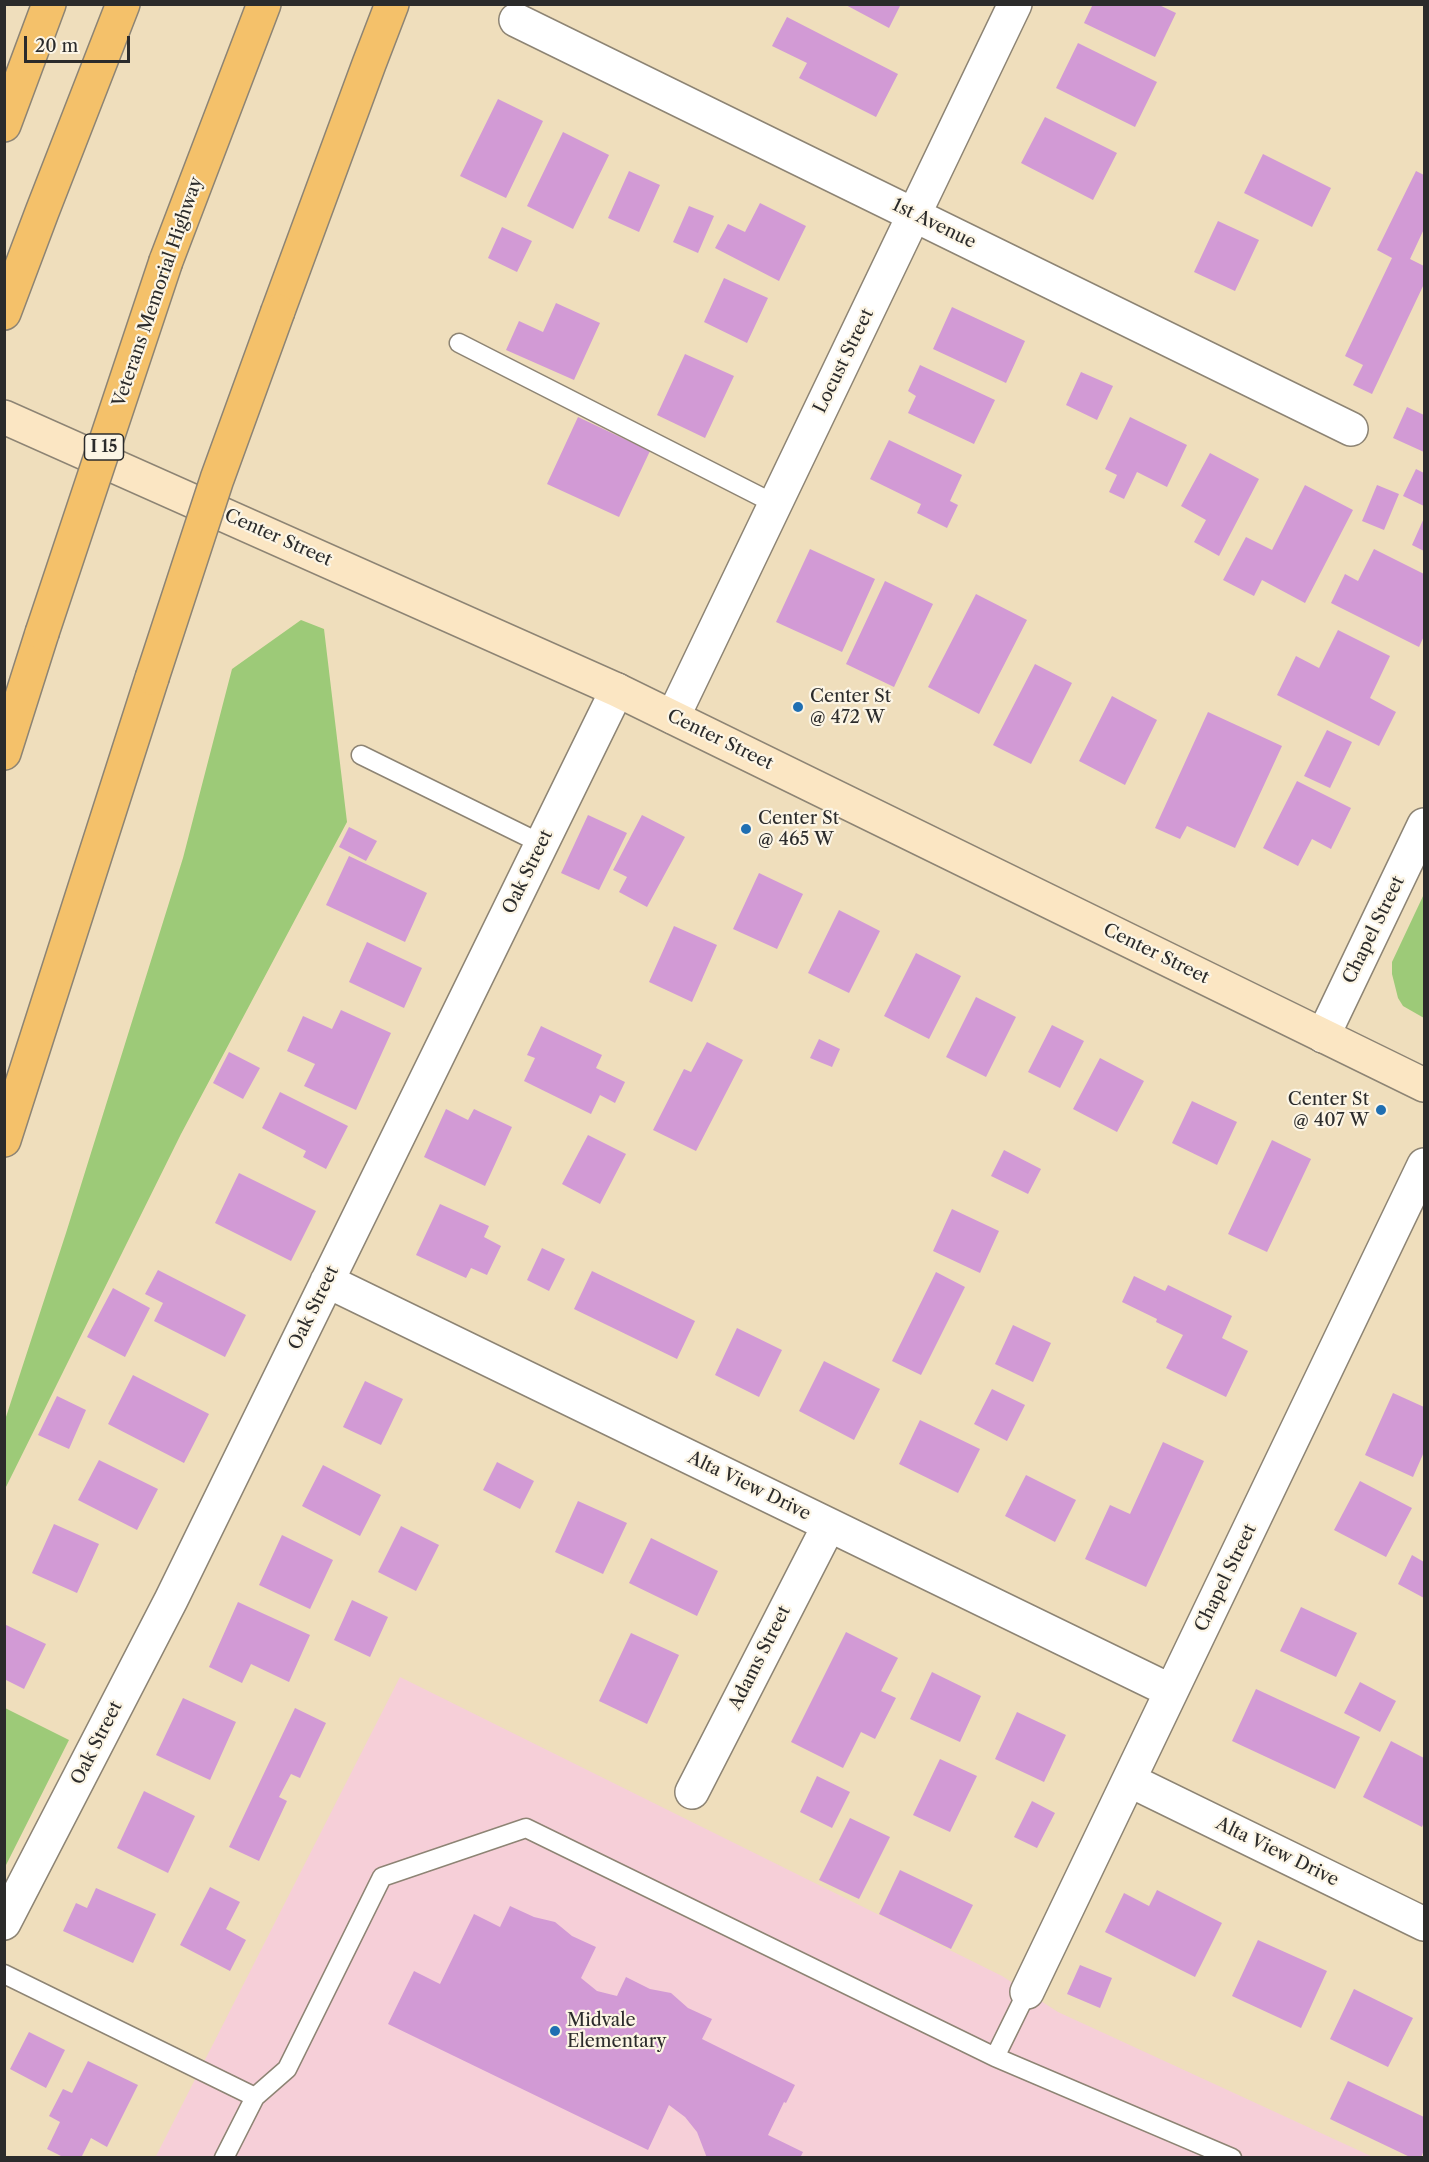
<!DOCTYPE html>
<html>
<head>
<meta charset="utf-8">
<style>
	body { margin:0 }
	#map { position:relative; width:1429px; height:2162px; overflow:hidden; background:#efdebc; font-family:"Libre Caslon Text",serif }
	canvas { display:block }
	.frame { position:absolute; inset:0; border:6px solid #2b2b2b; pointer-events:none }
	.scale { position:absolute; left:24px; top:36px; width:106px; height:27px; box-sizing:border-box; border:3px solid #2b2b2b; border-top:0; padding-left:8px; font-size:18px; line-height:21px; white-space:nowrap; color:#2b2b2b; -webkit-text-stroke:4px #fcf5e5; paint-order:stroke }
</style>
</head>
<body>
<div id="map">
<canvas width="1429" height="2162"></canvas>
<div class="frame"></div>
<div class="scale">20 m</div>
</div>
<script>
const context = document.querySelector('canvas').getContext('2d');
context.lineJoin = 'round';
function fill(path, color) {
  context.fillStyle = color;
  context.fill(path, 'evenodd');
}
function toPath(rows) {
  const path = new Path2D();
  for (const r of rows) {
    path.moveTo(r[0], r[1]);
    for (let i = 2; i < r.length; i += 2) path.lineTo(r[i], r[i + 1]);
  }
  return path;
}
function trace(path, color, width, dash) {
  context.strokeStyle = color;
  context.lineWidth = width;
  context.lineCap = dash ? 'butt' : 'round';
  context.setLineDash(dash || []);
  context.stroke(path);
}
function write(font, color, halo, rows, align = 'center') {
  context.font = font + ' "Libre Caslon Text",serif';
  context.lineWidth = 4.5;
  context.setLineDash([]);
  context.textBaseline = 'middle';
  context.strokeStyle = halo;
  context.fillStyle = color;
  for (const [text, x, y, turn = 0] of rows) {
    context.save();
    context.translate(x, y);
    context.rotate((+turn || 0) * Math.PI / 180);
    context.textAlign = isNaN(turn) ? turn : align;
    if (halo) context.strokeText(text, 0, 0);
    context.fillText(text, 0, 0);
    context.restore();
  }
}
fill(toPath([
	[400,1677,1002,1976,1058,2012,1373,2157,155,2158]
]), '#f6cfd8');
fill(toPath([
	[301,620,324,629,347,822,181,1134,5,1489,5,1420,66,1233,183,858,232,669],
	[1424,894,1424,1018,1403,1006,1398,998,1392,974,1392,962],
	[5,1708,69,1740,5,1867]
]), '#9dca78');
fill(toPath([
	[844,4,901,4,889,28],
	[1093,4,1157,4,1176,13,1155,57,1084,23],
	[787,17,898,74,876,117,799,78,807,63,772,46],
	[1078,43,1157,82,1135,127,1056,88],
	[498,99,543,121,506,198,460,176],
	[1045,117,1117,153,1093,200,1021,163],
	[563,132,609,155,573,229,527,206],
	[1263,154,1331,188,1312,227,1244,193],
	[629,171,660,185,639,232,608,218],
	[1416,171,1424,175,1424,229,1410,259,1424,266,1424,284,1372,394,1353,385,1363,365,1345,356,1392,258,1377,250],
	[760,203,806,226,779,281,715,248,728,224,745,232],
	[689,206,714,216,698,253,673,242],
	[1218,221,1259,240,1235,291,1194,272],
	[502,227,532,241,517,272,488,258],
	[724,278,768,298,747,343,704,322],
	[556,303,600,323,574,380,506,350,519,321,543,332],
	[952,307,1025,341,1006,383,933,349],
	[685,354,734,376,705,438,657,415],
	[920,365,995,400,974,444,908,413,916,396,908,391],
	[1081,372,1113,386,1097,420,1066,405],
	[1407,407,1424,415,1424,452,1393,438],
	[578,417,650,451,619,517,547,484],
	[1130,417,1187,445,1167,487,1137,472,1124,499,1109,492,1117,475,1105,469],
	[889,440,962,475,950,501,958,505,947,528,917,513,921,504,870,479],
	[1210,453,1259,479,1219,556,1194,542,1206,520,1181,506],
	[1416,469,1424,473,1424,506,1403,496],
	[1305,485,1353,510,1305,603,1262,580,1254,596,1223,580,1246,537,1272,550],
	[1377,485,1399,494,1384,530,1362,521],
	[1424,518,1424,551,1412,545],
	[810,549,875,579,842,652,776,622],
	[1374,549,1424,574,1424,636,1419,647,1331,603,1345,574,1358,581],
	[885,581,933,604,894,687,846,664],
	[976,594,1027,620,979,714,928,687],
	[1338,630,1390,656,1370,698,1396,712,1379,746,1277,695,1296,656,1319,668],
	[1035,664,1072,683,1031,764,993,745],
	[1112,696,1157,720,1125,785,1079,761],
	[1208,712,1282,746,1235,848,1187,826,1180,839,1155,828],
	[1327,730,1352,742,1330,788,1304,776],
	[1297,781,1351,808,1331,849,1312,839,1298,866,1263,848],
	[588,815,627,833,599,890,561,873],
	[642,815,685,837,647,907,619,892,627,877,613,870],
	[349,827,377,841,366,861,339,847],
	[349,856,427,893,405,942,326,905],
	[759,873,803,894,777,949,733,929],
	[839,910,880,931,849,993,808,973],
	[674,926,717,945,692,1002,649,982],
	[367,942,422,968,404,1008,349,982],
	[916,953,961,976,929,1039,884,1016],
	[976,997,1016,1017,986,1077,946,1057],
	[341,1010,391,1033,356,1110,304,1086,315,1064,287,1051,303,1016,332,1029],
	[1052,1025,1084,1041,1060,1088,1028,1072],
	[541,1026,602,1055,596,1068,625,1082,615,1103,600,1095,591,1114,524,1081,535,1058,527,1055],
	[819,1039,840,1049,832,1067,810,1058],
	[707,1042,743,1060,696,1151,653,1130,684,1069,691,1072],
	[229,1052,260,1068,243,1099,213,1083],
	[1100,1058,1144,1081,1117,1132,1073,1109],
	[280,1092,348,1126,326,1169,303,1157,306,1151,262,1128],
	[1192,1101,1237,1122,1217,1165,1172,1143],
	[446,1109,468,1120,474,1109,512,1127,485,1186,424,1157],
	[588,1135,626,1154,600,1204,562,1184],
	[1272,1140,1311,1159,1267,1252,1228,1234],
	[1004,1150,1041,1169,1028,1194,991,1176],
	[239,1173,316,1211,291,1261,215,1223],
	[440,1204,489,1226,484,1237,501,1246,487,1275,471,1268,466,1278,416,1255],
	[952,1209,999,1231,980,1273,933,1251],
	[542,1248,565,1259,549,1291,527,1280],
	[158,1270,246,1315,225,1357,154,1321,163,1303,145,1294],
	[592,1271,695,1321,677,1359,574,1309],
	[936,1272,965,1287,921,1375,892,1361],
	[1134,1276,1165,1291,1168,1285,1232,1316,1222,1338,1248,1351,1226,1397,1166,1368,1183,1335,1156,1322,1157,1319,1122,1302],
	[113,1288,150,1308,125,1357,87,1337],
	[1013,1325,1051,1343,1033,1382,995,1364],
	[737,1328,782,1350,759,1397,715,1375],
	[824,1361,880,1389,854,1440,799,1411],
	[133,1375,209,1414,184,1463,108,1424],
	[365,1381,403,1399,381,1445,343,1427],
	[992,1389,1025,1405,1007,1441,974,1424],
	[1393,1393,1424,1407,1424,1452,1413,1477,1365,1455],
	[57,1396,86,1410,69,1449,38,1435],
	[920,1420,980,1449,958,1493,899,1464],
	[1163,1442,1204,1461,1146,1587,1085,1559,1110,1505,1130,1514],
	[99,1460,158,1489,137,1530,78,1500],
	[497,1462,534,1481,520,1509,483,1490],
	[323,1465,381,1495,360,1536,302,1506],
	[1026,1475,1076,1500,1055,1542,1005,1516],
	[1360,1481,1412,1508,1386,1557,1334,1530],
	[578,1501,627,1523,603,1574,555,1552],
	[54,1524,99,1544,77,1593,32,1573],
	[401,1526,439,1545,416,1591,378,1572],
	[282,1535,333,1560,310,1609,259,1585],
	[651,1538,718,1571,697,1616,629,1583],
	[1412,1555,1424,1562,1424,1598,1398,1584],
	[352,1600,388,1617,370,1657,334,1640],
	[238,1602,310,1635,289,1682,251,1664,242,1683,209,1667],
	[1301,1607,1357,1633,1336,1677,1280,1651],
	[4,1624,46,1644,24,1689,4,1679],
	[846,1632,898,1658,881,1691,896,1698,875,1739,861,1732,843,1768,791,1742],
	[631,1633,679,1655,647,1724,599,1701],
	[932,1672,981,1696,960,1742,910,1719],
	[1360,1682,1396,1701,1380,1732,1344,1713],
	[1256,1689,1360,1737,1335,1789,1232,1741],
	[183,1698,236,1722,210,1780,156,1755],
	[295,1708,326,1723,300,1778,291,1774,279,1797,287,1801,259,1861,229,1847],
	[1017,1712,1066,1735,1044,1782,995,1759],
	[1391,1741,1424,1758,1424,1822,1422,1827,1363,1797],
	[940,1759,977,1776,950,1832,913,1815],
	[817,1776,850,1792,832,1828,800,1812],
	[144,1791,195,1816,168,1873,117,1848],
	[1032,1801,1055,1813,1037,1848,1014,1837],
	[850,1818,890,1837,859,1899,819,1880],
	[900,1870,973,1905,951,1949,879,1914],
	[210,1887,240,1902,226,1929,246,1940,230,1971,180,1945],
	[96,1888,156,1914,133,1963,63,1931,76,1903,87,1908],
	[1157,1890,1222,1923,1195,1977,1105,1932,1124,1893,1149,1906],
	[510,1906,534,1917,555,1922,572,1936,596,1947,581,1978,597,1991,617,1996,626,1977,650,1989,671,1993,688,2008,712,2019,702,2039,795,2085,786,2103,784,2102,768,2135,803,2152,800,2158,707,2158,697,2132,685,2117,669,2105,648,2150,388,2024,414,1971,440,1984,474,1914,500,1927],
	[1258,1940,1327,1971,1301,2028,1232,1996],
	[1080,1965,1112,1978,1100,2008,1067,1994],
	[1354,1989,1413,2018,1388,2067,1330,2039],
	[29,2032,65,2050,46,2088,10,2069],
	[88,2061,138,2085,107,2147,91,2138,81,2158,65,2158,47,2149,60,2122,49,2116,63,2089,72,2093],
	[1348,2081,1424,2117,1424,2150,1421,2158,1412,2158,1330,2119]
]), '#d29ad5');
const service = toPath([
	[459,343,775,504],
	[361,755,542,844],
	[4,1974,255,2097],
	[995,2057,1027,1992],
	[224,2158,255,2097,287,2069,382,1877,526,1828,995,2057,1232,2158]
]);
const minor = toPath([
	[516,20,1351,429],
	[673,717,1015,4],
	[1323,1036,1424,825],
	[327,1281,1171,1691],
	[1129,1780,1424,1924],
	[692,1792,829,1525],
	[4,1923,171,1600,617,690],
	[1027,1992,1424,1165]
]);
const secondary = toPath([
	[4,417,617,690,1424,1085]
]);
const motorway = toPath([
	[4,125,49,4],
	[166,261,264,4],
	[278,311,369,64,392,4],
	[4,313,42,212,123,4],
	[4,753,42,633],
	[4,1140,152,678]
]);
trace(service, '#8d8474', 21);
trace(minor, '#8d8474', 36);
trace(secondary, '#8d8474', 36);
trace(motorway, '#8d8474', 36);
trace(service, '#fff', 18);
trace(minor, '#fff', 33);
trace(secondary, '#fbe6c3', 33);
trace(motorway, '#f4c16a', 33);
const motorwayBridge = toPath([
	[42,633,166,261],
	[152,678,217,479,278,311]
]);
trace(motorwayBridge, '#8d8474', 36, []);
trace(motorwayBridge, '#f4c16a', 33);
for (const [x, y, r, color] of [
	[798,707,6,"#1f6fb2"],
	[746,829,6,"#1f6fb2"],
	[1381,1110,6,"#1f6fb2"],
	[555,2031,6,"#1f6fb2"]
]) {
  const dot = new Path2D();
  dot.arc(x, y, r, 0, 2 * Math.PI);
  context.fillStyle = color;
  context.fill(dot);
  trace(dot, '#fcf5e5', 2);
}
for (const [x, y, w] of [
	[104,447,39]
]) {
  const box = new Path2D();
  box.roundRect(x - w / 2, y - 13, w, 26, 4.5);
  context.fillStyle = '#fcf5e5';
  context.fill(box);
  trace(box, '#2b2b2b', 1.5);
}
write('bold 16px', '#2b2b2b', null, [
	["I 15",104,447]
]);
write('18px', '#2b2b2b', '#fcf5e5', [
	["1st Avenue",934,224,26],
	["Veterans Memorial Highway",158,292,-71],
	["Locust Street",844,361,-64],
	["Center Street",278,538,24],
	["Center Street",720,740,26],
	["Oak Street",528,872,-64],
	["Chapel Street",1374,930,-64],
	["Center Street",1156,954,26],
	["Oak Street",314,1308,-64],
	["Alta View Drive",749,1486,26],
	["Chapel Street",1226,1578,-64],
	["Adams Street",760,1658,-63],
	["Oak Street",97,1743,-63],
	["Alta View Drive",1277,1852,26]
]);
write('18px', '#2b2b2b', '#fcf5e5', [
	["Center St",810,697],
	["@ 472 W",810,718],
	["Center St",758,819],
	["@ 465 W",758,840],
	["Center St",1369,1100,"right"],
	["@ 407 W",1369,1121,"right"],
	["Midvale",567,2021],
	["Elementary",567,2042]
], 'left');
</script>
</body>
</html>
